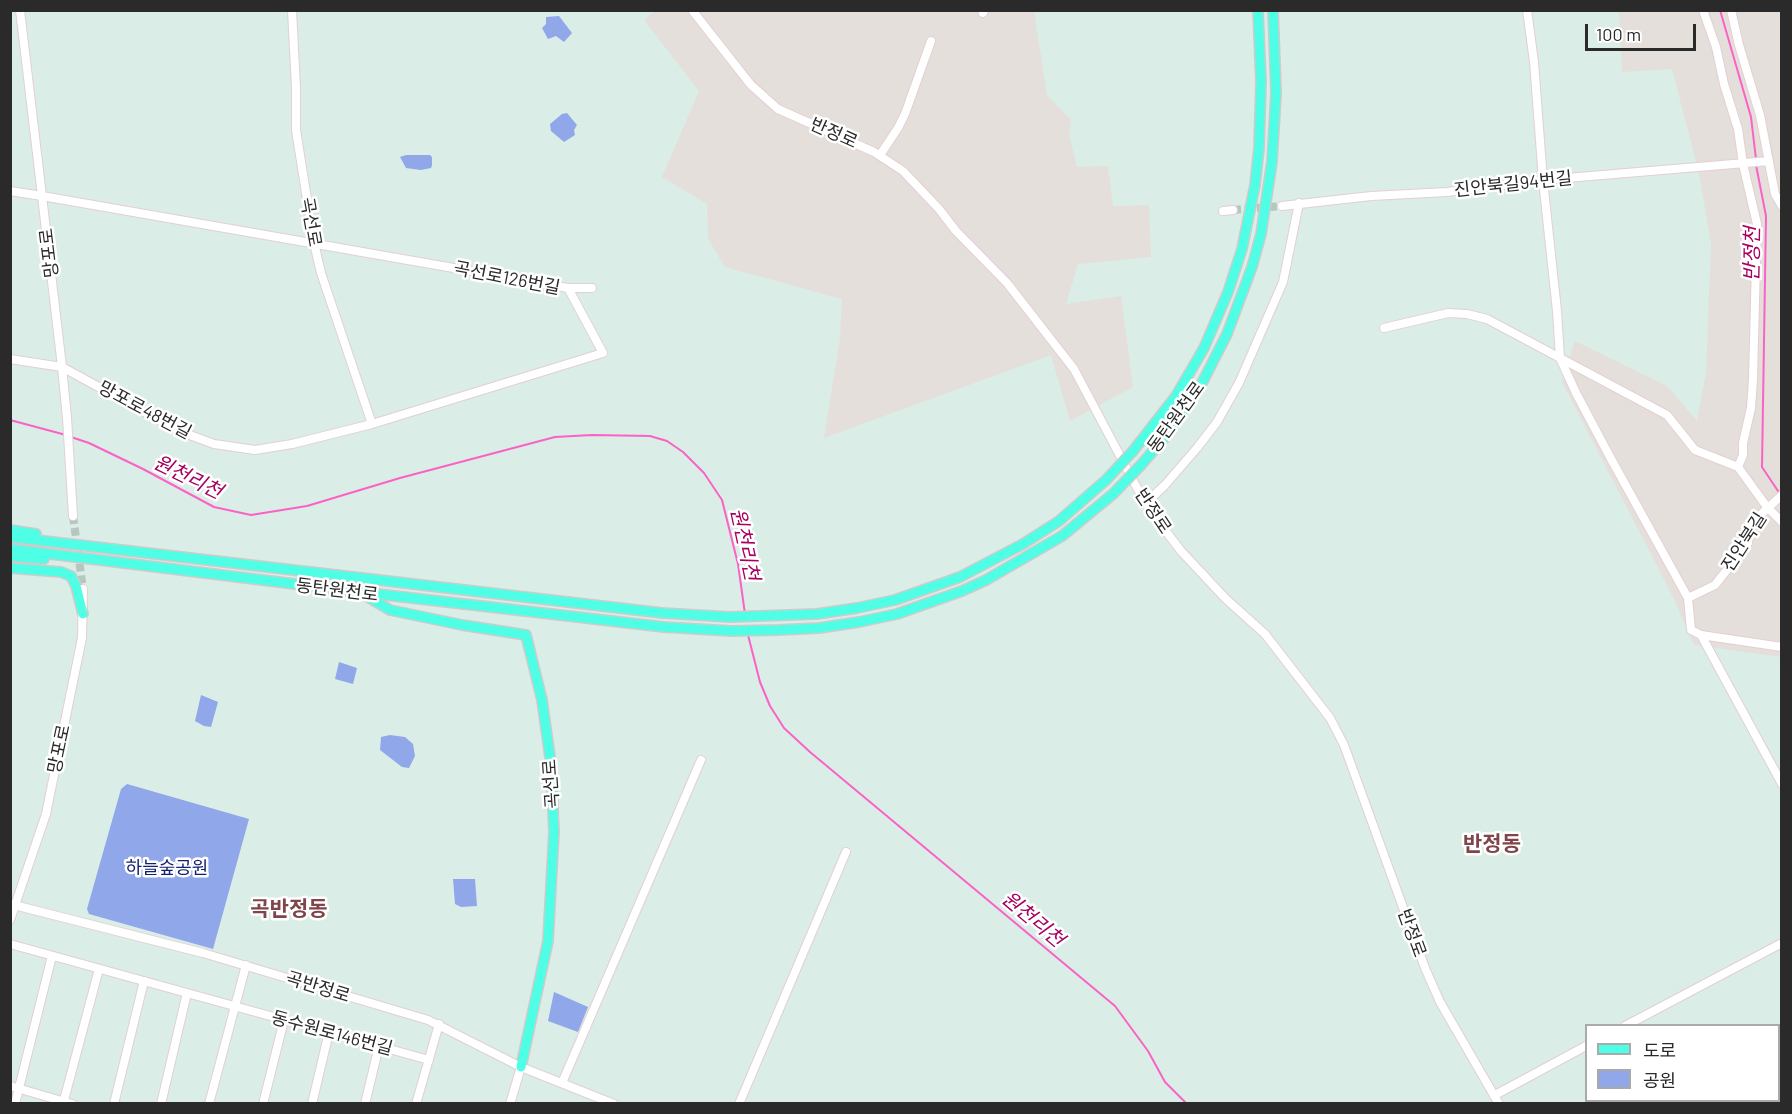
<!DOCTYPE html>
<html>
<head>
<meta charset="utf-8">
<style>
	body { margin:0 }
	#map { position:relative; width:1792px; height:1114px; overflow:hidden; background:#daede7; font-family:Barlow,"Noto Sans KR",sans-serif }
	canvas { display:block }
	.frame { position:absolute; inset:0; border:12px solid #2a2a2a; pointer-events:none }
	.legend { position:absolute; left:1585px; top:1024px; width:195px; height:78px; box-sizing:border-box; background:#fff; border:2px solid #aaa; margin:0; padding:8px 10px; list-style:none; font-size:18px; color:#2a2a2a }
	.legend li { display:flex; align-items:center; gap:12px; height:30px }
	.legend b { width:30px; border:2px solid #aaa }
	.scale { position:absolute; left:1585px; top:24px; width:111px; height:27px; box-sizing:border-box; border:3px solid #2a2a2a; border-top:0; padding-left:8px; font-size:18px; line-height:21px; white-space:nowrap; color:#2a2a2a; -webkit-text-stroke:4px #fff; paint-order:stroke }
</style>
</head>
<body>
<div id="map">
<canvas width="1792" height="1114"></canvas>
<div class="frame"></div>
<ul class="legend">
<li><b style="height:8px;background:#4effe5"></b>도로</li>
<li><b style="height:16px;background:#90a7ea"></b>공원</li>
</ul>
<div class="scale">100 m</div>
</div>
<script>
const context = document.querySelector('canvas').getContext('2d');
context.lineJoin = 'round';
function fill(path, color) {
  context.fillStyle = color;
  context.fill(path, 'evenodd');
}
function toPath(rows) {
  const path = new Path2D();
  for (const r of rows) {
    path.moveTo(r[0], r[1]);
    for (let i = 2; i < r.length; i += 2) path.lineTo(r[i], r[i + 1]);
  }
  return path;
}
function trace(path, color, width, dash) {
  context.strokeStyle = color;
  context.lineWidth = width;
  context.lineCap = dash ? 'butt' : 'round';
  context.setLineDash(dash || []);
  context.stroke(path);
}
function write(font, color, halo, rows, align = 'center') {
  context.font = font + ' Barlow,"Noto Sans KR",sans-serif';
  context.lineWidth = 5;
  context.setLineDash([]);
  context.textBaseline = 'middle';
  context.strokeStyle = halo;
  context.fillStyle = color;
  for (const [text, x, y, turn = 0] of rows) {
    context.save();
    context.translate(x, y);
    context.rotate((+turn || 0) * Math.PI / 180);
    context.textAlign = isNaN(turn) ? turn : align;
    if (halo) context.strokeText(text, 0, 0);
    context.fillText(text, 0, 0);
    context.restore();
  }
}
fill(toPath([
	[656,10,1034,11,1047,95,1071,120,1069,135,1077,167,1108,166,1113,206,1149,205,1151,257,1078,264,1066,304,1121,296,1133,387,1070,421,1051,355,824,438,840,338,842,299,725,267,708,239,707,204,662,177,699,91,644,20],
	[1619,11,1781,11,1781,657,1694,645,1671,593,1562,382,1575,341,1667,386,1697,421,1706,373,1711,244,1699,173,1672,69,1622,72]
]), '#e5dfdb');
fill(toPath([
	[559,16,572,33,564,42,556,36,548,39,542,28,546,24,546,17],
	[567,113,577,125,574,130,575,135,564,142,551,131,550,124,562,114],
	[406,155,430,155,432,157,432,165,431,168,421,170,406,168,400,157],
	[339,662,357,668,353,684,335,679],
	[201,695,218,702,211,727,204,726,195,721],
	[390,735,405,737,413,744,415,756,409,768,402,767,380,750,381,737],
	[127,784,249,819,213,949,89,914,87,909,121,789],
	[453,879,475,879,477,906,461,907,455,904],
	[554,992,588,1007,578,1032,548,1021]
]), '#90a7ea');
trace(toPath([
	[1720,10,1751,117,1756,159],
	[1756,165,1766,216,1762,467,1780,494],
	[10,420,66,435],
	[71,437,89,443,143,469,214,507,251,515,307,506,400,478,555,437,592,435,650,436,667,441,683,452,704,473,722,500,738,564,745,614],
	[748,635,760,682,770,706,784,728,810,752,1115,1006,1148,1051,1165,1082,1187,1104]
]), '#fb62c5', 2);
trace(toPath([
	[1233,210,1282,206],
	[73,516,83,589]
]), '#b7c6c1', 8, [8, 4]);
const minor = toPath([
	[292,10,296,88,296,130,314,243,321,273,372,424],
	[692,10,751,85,778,109,874,152,903,171,939,209,956,231,1007,283,1074,369,1136,486,1152,513,1181,551,1226,599,1265,634,1330,718,1344,745,1425,968,1440,1002,1499,1104],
	[1527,10,1534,62,1543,180,1557,311,1560,358,1576,393,1610,457,1688,598,1691,630,1701,635,1782,784],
	[1703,10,1716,47,1724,84,1738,129,1743,164,1757,224,1753,379,1751,408,1743,443,1743,455,1738,467,1767,507,1782,522],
	[1731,10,1739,45,1760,115,1775,194,1782,206],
	[983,13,984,10],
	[880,155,898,128,905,114,931,41],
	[10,191,42,196,20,10],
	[1282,206,1371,196,1447,192,1543,180,1769,161],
	[1223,211,1233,210],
	[568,288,592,288],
	[1384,328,1448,313,1467,314,1487,319,1667,415,1695,450,1738,467],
	[10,359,62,367,179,431,214,444,255,450,292,444,372,424,603,353,568,288,42,196,62,367,67,418,73,516],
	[1147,502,1165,485,1197,448,1217,422,1239,383,1283,282,1299,203],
	[1688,598,1715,585,1748,543,1749,530,1758,517,1782,495],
	[1701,635,1782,647],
	[10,904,203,953,428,1020,521,1067,614,1104],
	[10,920,46,814,82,638,83,589],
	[10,944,429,1060],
	[1625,1026,1782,943],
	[562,1083,701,760],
	[10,1086,72,1104],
	[1495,1095,1586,1046],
	[15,1104,52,956],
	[63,1104,99,969],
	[114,1104,144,981],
	[161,1104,187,993],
	[209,1104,246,965],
	[263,1104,284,1020],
	[312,1104,329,1032],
	[365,1104,379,1046],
	[416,1104,439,1024],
	[510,1104,521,1067],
	[739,1104,846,852]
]);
const major = toPath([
	[1133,451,1176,396,1204,348,1228,292,1242,249,1255,185,1259,148,1261,82,1258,10],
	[1141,465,1165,437,1202,383,1227,334,1252,267,1261,234,1272,162,1276,93,1273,10],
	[10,530,36,534],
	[10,537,662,613,730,617,817,614,857,608,895,600,960,577,1023,544,1059,521,1106,480],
	[10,549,360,592,664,627,732,631,778,630,819,628,859,622,897,614,962,591,986,580,1062,536,1113,494],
	[10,556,44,559],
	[10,568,61,572,71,576,76,586,83,614],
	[363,594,390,610,462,625,526,635,542,700,551,764,554,832,548,941,521,1067]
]);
trace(minor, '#e4cfd1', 10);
trace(major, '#ccc', 12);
trace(minor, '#fff', 8);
trace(major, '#4effe5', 9);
const majorBridge = toPath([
	[1106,480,1133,451],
	[1113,494,1141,465]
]);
trace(majorBridge, '#ccc', 12, []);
trace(majorBridge, '#4effe5', 9);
write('18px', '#2a2a2a', '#fff', [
	["반정로",834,133,24],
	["진안북길94번길",1513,184,-6],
	["곡선로",311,222,80],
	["망포로",49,253,-97],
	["곡선로126번길",507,278,11],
	["망포로48번길",145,410,28],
	["동탄원천로",1176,417,-54],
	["반정로",1153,511,56],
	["진안북길",1744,542,-57],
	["동탄원천로",337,590,7],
	["망포로",59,749,-78],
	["곡선로",551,784,-94],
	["반정로",1412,933,70],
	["곡반정로",318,987,17],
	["동수원로146번길",332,1033,15]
]);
write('18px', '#121e6e', '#fff', [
	["하늘숲공원",167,868]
]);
write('italic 20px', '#a7005f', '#fff', [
	["반정천",1752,254,-89],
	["원천리천",188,477,26],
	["원천리천",745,544,78],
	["원천리천",1033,919,40]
]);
write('bold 21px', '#7f454b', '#fff', [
	["반정동",1492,844],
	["곡반정동",289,909]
]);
</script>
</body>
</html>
